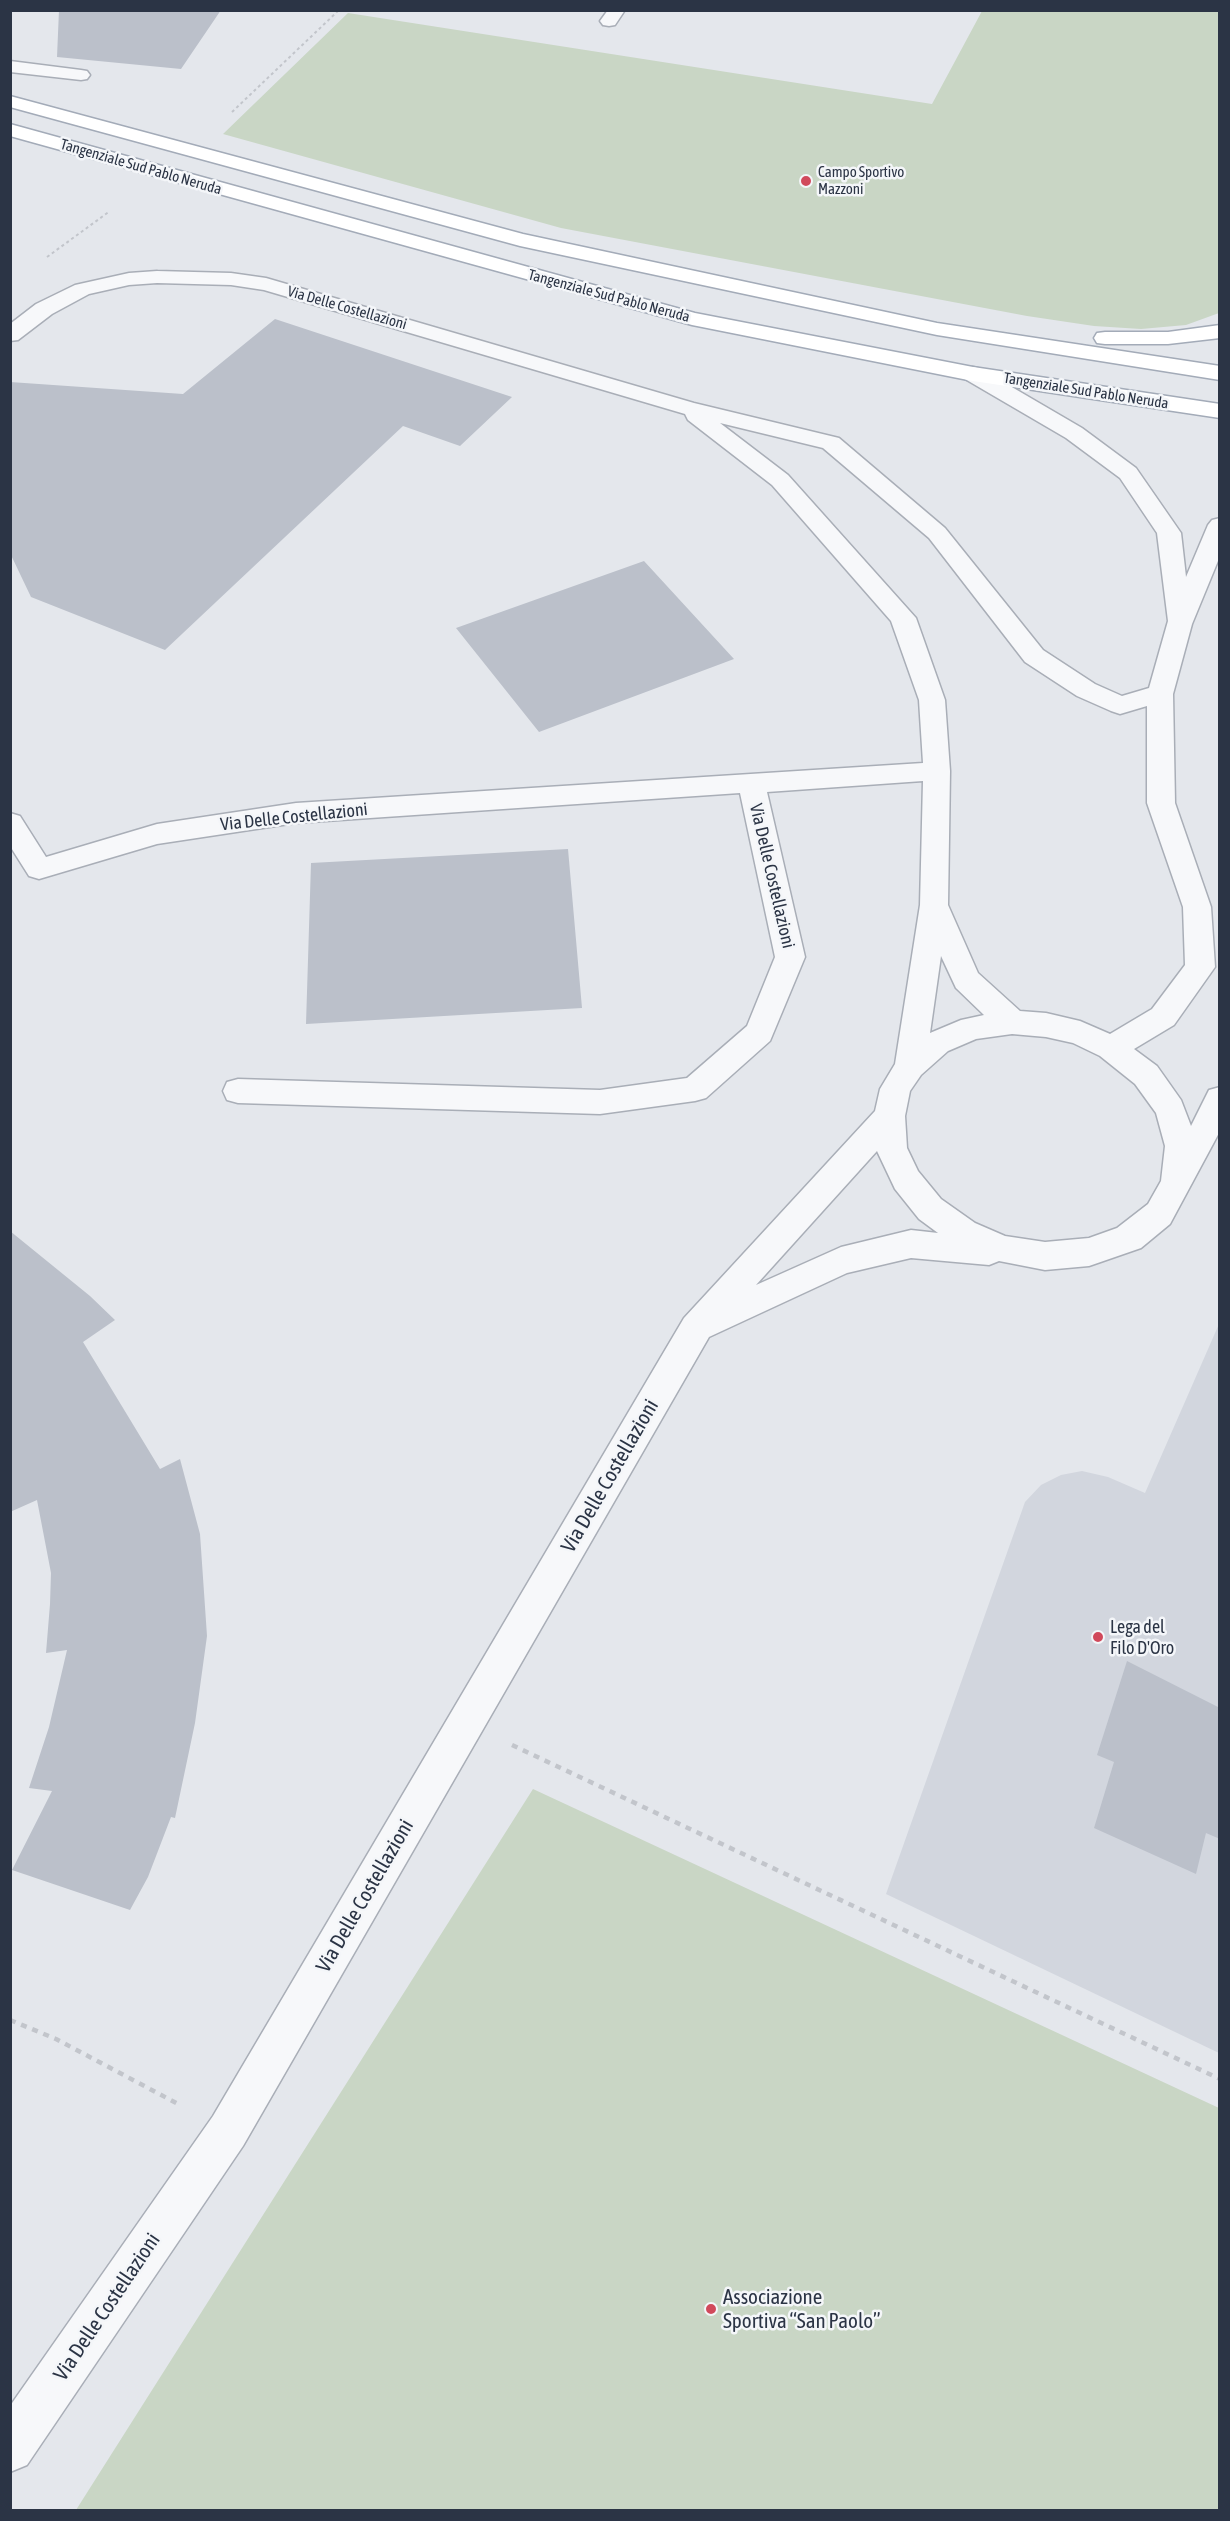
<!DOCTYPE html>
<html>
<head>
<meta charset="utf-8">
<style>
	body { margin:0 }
	#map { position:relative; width:1230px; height:2521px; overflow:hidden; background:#e4e7ec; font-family:"Asap Condensed",sans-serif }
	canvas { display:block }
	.frame { position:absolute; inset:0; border:12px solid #2b3445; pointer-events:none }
</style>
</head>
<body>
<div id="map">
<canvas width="1230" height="2521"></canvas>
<div class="frame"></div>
</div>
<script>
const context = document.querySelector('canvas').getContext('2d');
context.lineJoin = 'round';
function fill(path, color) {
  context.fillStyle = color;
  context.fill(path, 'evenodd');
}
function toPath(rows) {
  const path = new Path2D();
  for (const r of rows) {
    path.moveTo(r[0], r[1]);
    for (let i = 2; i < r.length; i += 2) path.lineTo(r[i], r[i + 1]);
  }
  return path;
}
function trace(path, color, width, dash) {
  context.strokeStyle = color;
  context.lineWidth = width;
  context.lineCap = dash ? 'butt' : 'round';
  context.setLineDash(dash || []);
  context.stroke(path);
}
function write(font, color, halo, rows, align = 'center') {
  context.font = font + ' "Asap Condensed",sans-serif';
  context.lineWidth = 5;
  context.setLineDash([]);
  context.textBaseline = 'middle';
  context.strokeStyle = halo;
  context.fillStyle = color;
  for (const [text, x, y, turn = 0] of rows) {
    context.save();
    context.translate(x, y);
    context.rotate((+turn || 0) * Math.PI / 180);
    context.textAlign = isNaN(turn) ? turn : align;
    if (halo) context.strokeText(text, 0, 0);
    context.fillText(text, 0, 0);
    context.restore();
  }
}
fill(toPath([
	[1219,1324,1219,2053,886,1894,1025,1502,1041,1485,1061,1475,1082,1471,1108,1477,1145,1493]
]), '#d2d6de');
fill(toPath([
	[982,11,1219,11,1219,313,1186,325,1141,329,1094,326,1027,316,561,228,223,134,348,13,932,104],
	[533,1789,1219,2108,1219,2510,76,2510]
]), '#c9d6c5');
fill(toPath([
	[59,10,221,10,181,69,57,57],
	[275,319,512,397,460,446,403,426,165,650,31,597,10,553,10,382,183,394],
	[644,561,734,659,539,732,456,628],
	[568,849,582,1008,306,1024,311,863],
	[10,1231,90,1296,115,1320,83,1342,160,1469,180,1459,200,1534,207,1636,195,1723,175,1818,171,1817,148,1877,130,1910,12,1870,52,1791,29,1788,49,1727,67,1650,46,1653,50,1604,51,1573,37,1500,10,1512],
	[1127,1661,1220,1708,1220,1839,1206,1833,1196,1874,1094,1828,1114,1762,1097,1755]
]), '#bbc0ca');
const minor = toPath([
	[608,10,625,10,615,25,609,26,603,25,600,21,608,10],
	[10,61,81,70,87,71,90,75,87,79,81,80,10,72,10,61],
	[157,271,231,273,266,278,694,403,839,438,945,528,1043,650,1095,684,1122,696,1149,688,1168,621,1157,533,1120,478,1066,438,965,379,962,374,965,369,973,367,981,369,1082,428,1136,468,1181,533,1186,577,1208,525,1212,520,1220,518,1220,556,1192,624,1173,694,1175,803,1211,907,1215,967,1174,1025,1134,1049,1157,1066,1181,1100,1191,1126,1209,1090,1220,1087,1220,1131,1170,1224,1141,1248,1089,1266,1045,1270,999,1261,989,1265,911,1258,847,1273,709,1337,243,2146,27,2465,10,2472,10,2406,213,2116,684,1318,875,1111,880,1089,895,1064,920,905,923,781,767,792,805,957,770,1041,706,1098,695,1101,600,1114,238,1103,227,1100,223,1091,227,1082,238,1079,600,1090,687,1078,747,1026,775,957,740,793,296,823,157,844,39,879,29,876,10,846,10,813,20,816,46,857,157,824,296,803,923,763,919,700,891,621,772,485,688,420,685,414,264,290,231,285,157,283,129,285,89,294,52,314,18,340,10,341,10,324,36,304,75,285,129,273,157,271],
	[720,423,823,448,929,538,1025,662,1077,696,1111,711,1120,714,1147,706,1147,803,1183,907,1185,965,1152,1009,1110,1034,1080,1021,1046,1013,1020,1011,978,973,948,905,950,771,945,700,916,618,788,475,720,423],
	[941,956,956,988,984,1015,961,1020,930,1033,941,956],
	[1012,1034,1046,1037,1073,1043,1100,1056,1135,1084,1156,1113,1165,1146,1161,1181,1148,1204,1117,1228,1089,1238,1045,1242,1005,1236,975,1223,941,1199,918,1171,907,1148,905,1116,910,1091,921,1075,948,1051,976,1039,1012,1034],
	[877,1151,895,1189,919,1219,938,1233,911,1230,841,1247,756,1285,877,1151]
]);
const major = toPath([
	[10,96,523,234,937,323,1220,366,1220,380,937,335,520,246,10,107,10,96],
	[10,124,695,313,973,367,1220,404,1220,418,973,381,692,325,10,136,10,124],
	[1220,325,1220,338,1168,344,1105,344,1097,343,1094,338,1097,333,1105,332,1168,332,1220,325]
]);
trace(minor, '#a9aeb7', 3);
trace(major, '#a3abb8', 3);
trace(toPath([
	[232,112,339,10],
	[47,257,110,211]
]), '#c2c5cb', 2, [3, 3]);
trace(toPath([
	[512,1745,1220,2079],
	[10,2020,56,2039,180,2105]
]), '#c2c5cb', 4.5, [6, 6]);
fill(minor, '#f7f8fa');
fill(major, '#fff');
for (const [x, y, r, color] of [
	[806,181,6,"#d1495b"],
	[1098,1637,6,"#d1495b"],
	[711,2309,6,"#d1495b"]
]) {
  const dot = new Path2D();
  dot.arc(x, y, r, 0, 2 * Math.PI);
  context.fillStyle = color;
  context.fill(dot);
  trace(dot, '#f4f6f9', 2);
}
write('15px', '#2b3445', '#f4f6f9', [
	["Tangenziale Sud Pablo Neruda",141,167,16],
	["Tangenziale Sud Pablo Neruda",609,296,15],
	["Via Delle Costellazioni",347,308,16],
	["Tangenziale Sud Pablo Neruda",1086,391,9]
]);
write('15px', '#2b3445', '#f4f6f9', [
	["Campo Sportivo",818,172],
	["Mazzoni",818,189]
], 'left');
write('18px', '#2b3445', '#f4f6f9', [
	["Via Delle Costellazioni",294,817,-6],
	["Via Delle Costellazioni",772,876,77]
]);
write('18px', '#2b3445', '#f4f6f9', [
	["Lega del",1110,1627],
	["Filo D'Oro",1110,1648]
], 'left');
write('21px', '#2b3445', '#f4f6f9', [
	["Via Delle Costellazioni",610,1476,-60],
	["Via Delle Costellazioni",365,1896,-60],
	["Via Delle Costellazioni",107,2307,-56]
]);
write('21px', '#2b3445', '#f4f6f9', [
	["Associazione",723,2297],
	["Sportiva “San Paolo”",723,2321]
], 'left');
</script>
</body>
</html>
